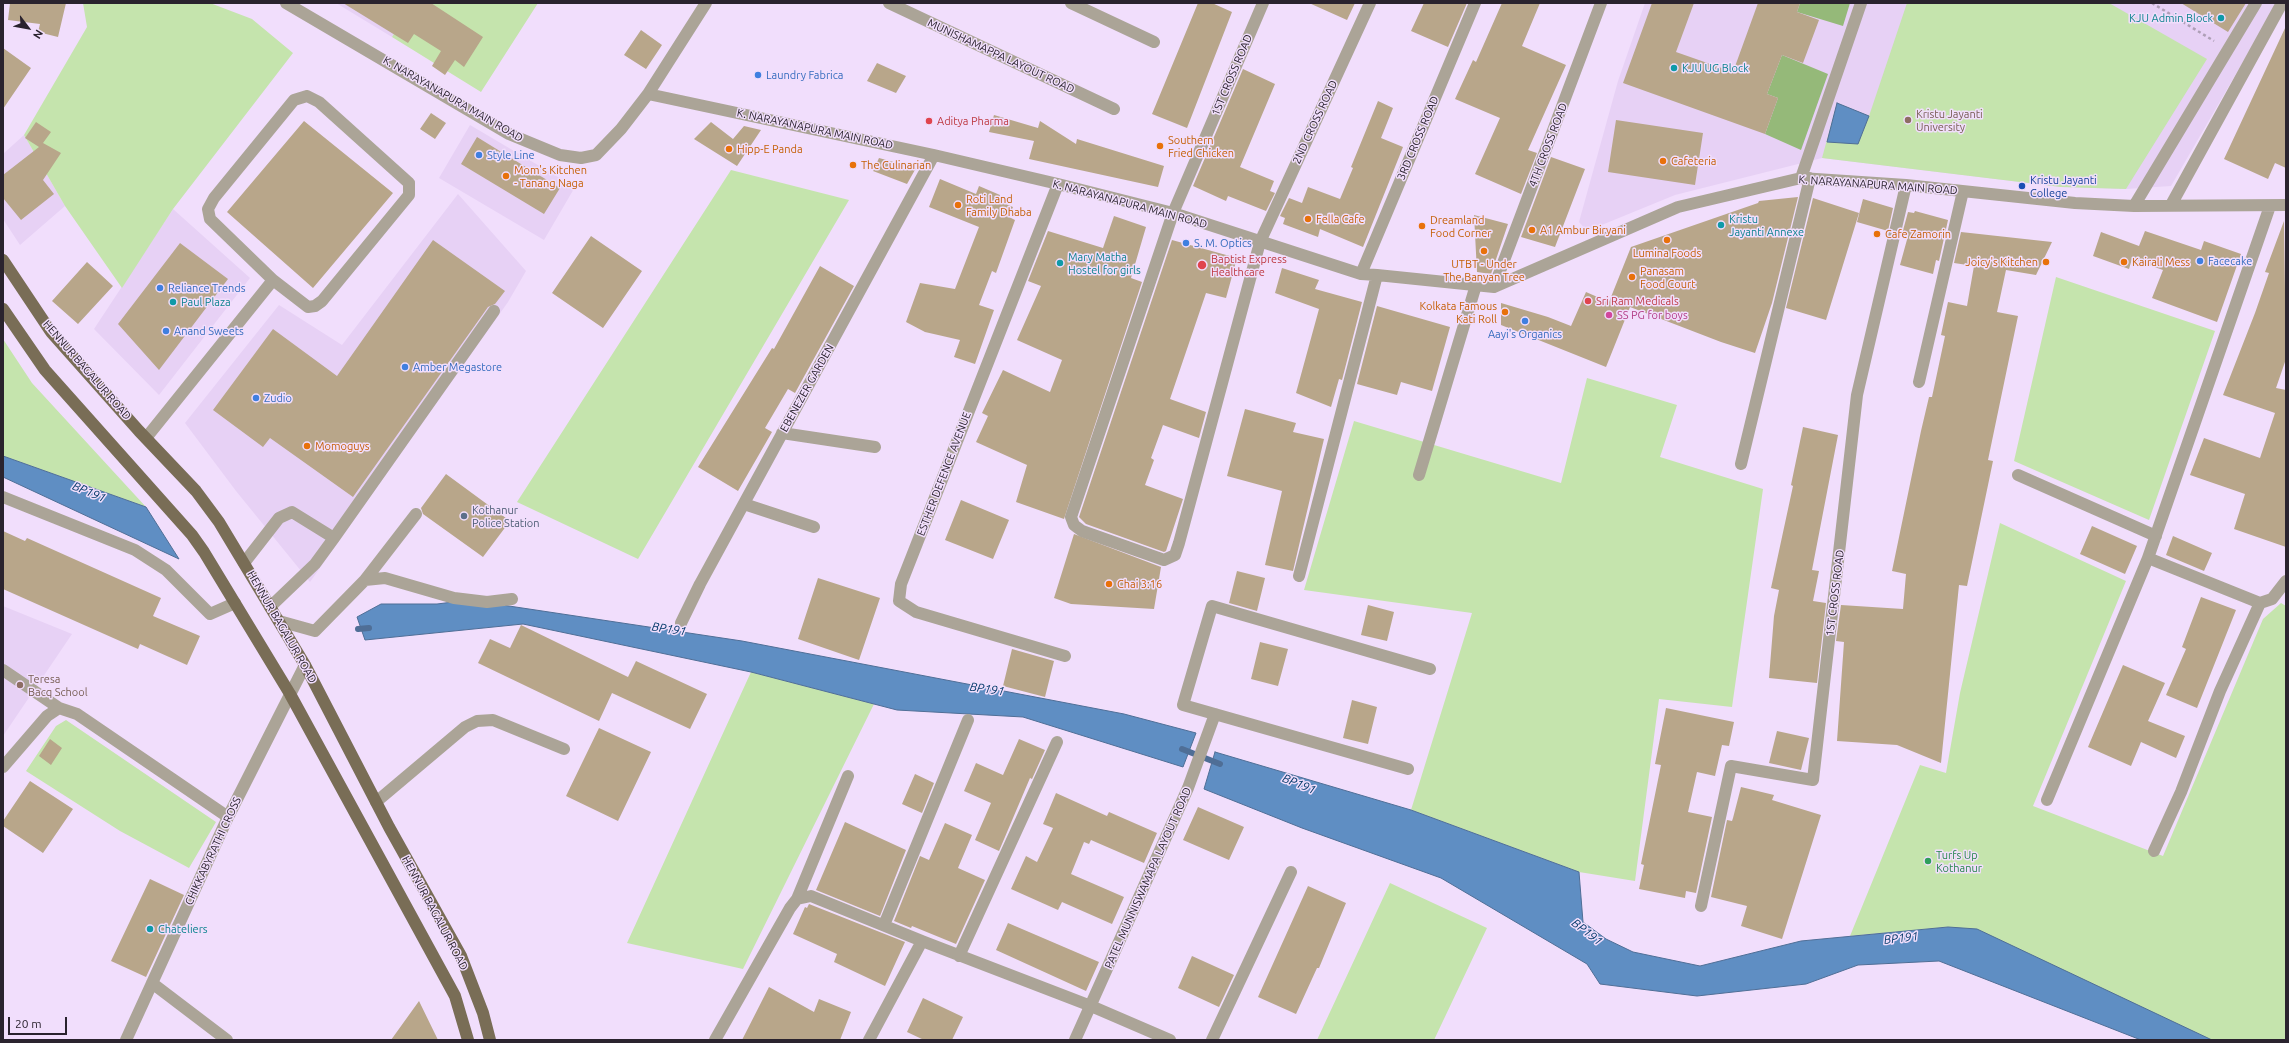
<!DOCTYPE html>
<html>
<head>
<meta charset="utf-8">
<style>
	body { margin:0 }
	#map { position:relative; width:2289px; height:1043px; overflow:hidden; background:#f1defc; font-family:Ubuntu,sans-serif }
	canvas { display:block }
	.frame { position:absolute; inset:0; border:4px solid #2a232e; pointer-events:none }
	.north { position:absolute; left:8px; top:8px; width:40px; height:40px; -webkit-text-stroke:3px #f1defc; paint-order:stroke; rotate:122deg; font-size:11px; font-weight:700; line-height:16px; text-align:center; color:#2a232e }
	.north::after { content:''; display:block; margin:auto; width:14px; height:18px; background:#2a232e; clip-path:polygon(50% 0,100% 100%,50% 72%,0 100%) }
	.scale { position:absolute; left:8px; top:1017px; width:59px; height:18px; box-sizing:border-box; border:2px solid #2a232e; border-top:0; padding-left:5px; font-size:12px; line-height:14px; white-space:nowrap; color:#2a232e; -webkit-text-stroke:3px #f1defc; paint-order:stroke }
</style>
</head>
<body>
<div id="map">
<canvas width="2289" height="1043"></canvas>
<div class="frame"></div>
<div class="north">N</div>
<div class="scale">20 m</div>
</div>
<script>
const context = document.querySelector('canvas').getContext('2d');
context.lineJoin = 'round';
function fill(path, color) {
  context.fillStyle = color;
  context.fill(path, 'evenodd');
}
function toPath(rows) {
  const path = new Path2D();
  for (const r of rows) {
    path.moveTo(r[0], r[1]);
    for (let i = 2; i < r.length; i += 2) path.lineTo(r[i], r[i + 1]);
  }
  return path;
}
function trace(path, color, width, dash) {
  context.strokeStyle = color;
  context.lineWidth = width;
  context.lineCap = dash ? 'butt' : 'round';
  context.setLineDash(dash || []);
  context.stroke(path);
}
function write(font, color, halo, rows, align = 'center') {
  context.font = font + ' Ubuntu,sans-serif';
  context.lineWidth = 3;
  context.setLineDash([]);
  context.textBaseline = 'middle';
  context.strokeStyle = halo;
  context.fillStyle = color;
  for (const [text, x, y, turn = 0] of rows) {
    context.save();
    context.translate(x, y);
    context.rotate((+turn || 0) * Math.PI / 180);
    context.textAlign = isNaN(turn) ? turn : align;
    if (halo) context.strokeText(text, 0, 0);
    context.fillText(text, 0, 0);
    context.restore();
  }
}
fill(toPath([
	[336,3,413,3,392,37],
	[1645,3,2277,3,2171,186,2126,189,2061,187,1822,158,1675,195,1587,231,1579,222,1618,81],
	[470,125,575,187,544,240,439,178],
	[24,135,65,206,20,245,3,219,3,154],
	[458,194,526,271,508,302,310,582,236,491,185,423,279,305,342,345],
	[173,209,250,278,159,395,94,329],
	[3,606,72,634,3,736]
]), '#e7d1f5');
fill(toPath([
	[83,3,210,3,252,19,293,53,173,209,122,288,65,206,24,135,87,27],
	[413,3,538,3,481,92,392,37],
	[1907,3,2109,3,2207,59,2126,189,2061,187,1822,158,1837,103,1869,116],
	[731,170,849,200,638,559,517,502],
	[2056,277,2215,331,2149,520,2014,461],
	[3,339,32,383,146,507,3,456],
	[1587,378,1677,405,1660,457,1763,489,1732,707,1659,699,1635,881,1579,872,1411,810,1472,613,1304,590,1354,421,1561,483],
	[2000,523,2126,581,2033,806,2163,856,2263,619,2281,603,2286,606,2286,1040,2212,1040,1948,927,1850,936,1920,765,1946,773,1960,693],
	[751,672,874,704,743,969,627,943],
	[66,720,216,822,189,868,120,831,26,771,56,726],
	[1390,883,1487,928,1434,1040,1317,1040]
]), '#c5e4ad');
fill(toPath([
	[1800,3,1850,3,1843,26,1797,12],
	[1782,55,1828,74,1801,150,1765,134,1778,98,1767,94]
]), '#95b979');
const water = toPath([
	[1837,103,1869,116,1858,144,1827,142,1837,103],
	[3,456,146,507,179,559,3,477,3,456],
	[469,600,742,641,1124,714,1196,733,1183,767,1023,717,897,710,751,672,523,624,365,640,357,617,381,604,437,604,469,600],
	[1215,752,1411,810,1579,872,1583,922,1606,939,1633,952,1700,966,1801,941,1948,927,1977,929,2212,1040,2141,1040,1939,961,1858,965,1806,984,1697,996,1600,984,1587,964,1441,878,1302,828,1204,789,1215,752]
]);
fill(water, '#5f8ec3');
trace(water, '#4f6e96', 1);
trace(toPath([
	[358,629,369,628],
	[1182,749,1220,764]
]), '#4f6e96', 6);
fill(toPath([
	[10,3,66,3,58,37,38,32,40,24,8,20],
	[343,3,431,3,483,37,464,67,455,60,445,75,432,66,441,51,414,34,408,43],
	[1198,3,1212,3,1232,12,1187,128,1152,114],
	[1309,3,1355,3,1347,20],
	[1424,3,1467,3,1448,47,1411,31],
	[1502,3,1540,3,1522,46,1566,65,1528,150,1537,153,1521,194,1475,174,1500,118,1455,99,1473,60,1476,62],
	[1652,3,1694,3,1676,52,1733,72,1758,3,1800,3,1797,12,1819,20,1803,63,1782,55,1767,94,1778,98,1765,134,1623,83],
	[2181,3,2246,3,2228,32],
	[2286,26,2286,168,2275,163,2268,179,2224,159],
	[641,30,662,45,646,69,624,55],
	[3,48,31,68,3,109],
	[877,63,906,76,896,93,867,81],
	[1243,69,1275,84,1240,167,1274,181,1270,191,1275,193,1266,211,1228,196,1226,201,1193,186],
	[1378,101,1393,108,1381,138,1403,147,1363,247,1320,229,1318,237,1283,224,1285,218,1280,216,1289,198,1302,203,1308,187,1340,199,1353,168,1351,167],
	[431,113,446,123,435,139,420,129],
	[994,115,1038,128,1040,121,1076,144,1077,139,1164,166,1158,187,1029,159,1034,141,989,132],
	[1616,120,1703,133,1695,185,1608,172],
	[304,121,393,193,313,288,227,212],
	[36,122,51,132,43,143,61,153,43,180,54,194,21,220,3,198,3,175,39,147,25,138],
	[711,122,733,139,744,126,761,130,737,166,694,139],
	[477,137,560,188,544,214,461,164],
	[1551,157,1585,169,1555,247,1521,237],
	[879,158,916,168,907,184,873,171],
	[940,179,976,194,979,186,1000,195,998,201,1013,207,1009,217,1015,220,996,273,992,271,979,305,994,310,975,364,954,357,960,340,925,332,906,322,920,283,955,289,979,227,929,207],
	[1798,197,1772,303,1755,353,1721,342,1630,307,1606,367,1501,325,1501,303,1548,317,1571,326,1586,292,1609,302,1631,247,1758,203,1759,201],
	[1813,198,1859,213,1826,320,1786,308],
	[1863,199,1893,208,1888,231,1857,222],
	[1915,211,1948,220,1939,261,1936,260,1933,274,1900,265,1908,236,1902,234,1908,212,1914,213],
	[1474,215,1508,224,1491,274,1477,272],
	[1114,216,1146,227,1131,278,1142,282,1064,519,1016,502,1027,465,976,442,988,416,982,413,1003,370,1050,392,1062,360,1017,340,1041,286,1028,281,1048,231,1103,248],
	[2284,221,2286,359,2276,388,2286,390,2286,547,2234,529,2245,494,2190,475,2204,438,2260,458,2275,413,2223,395,2255,313,2269,273,2265,272],
	[2145,231,2201,250,2204,241,2241,254,2217,322,2152,298,2163,270,2132,259,2129,269,2093,256,2101,232,2139,246],
	[1961,232,2052,242,2036,275,2006,270,1997,312,2018,316,1988,460,1993,461,1967,586,1959,585,1941,763,1897,745,1837,741,1844,642,1836,641,1841,605,1903,609,1906,574,1892,571,1921,431,1929,397,1932,397,1945,336,1941,335,1948,302,1967,306,1974,266,1954,263],
	[591,236,642,271,603,328,552,293],
	[433,240,505,291,495,304,488,307,353,497,270,438,263,447,213,410,273,329,337,376],
	[1172,240,1237,258,1226,298,1206,293,1170,399,1206,412,1199,438,1163,425,1151,458,1154,460,1145,485,1183,499,1166,551,1164,552,1086,524,1079,517],
	[180,243,228,279,159,370,118,324],
	[87,262,113,286,78,324,52,301],
	[820,266,854,286,795,393,788,389,765,428,772,432,738,491,698,467,772,348,774,349],
	[1282,268,1319,280,1315,289,1362,302,1342,380,1339,379,1331,407,1296,393,1319,309,1275,293],
	[1377,306,1450,327,1432,391,1401,382,1397,395,1357,384],
	[1245,409,1296,423,1293,432,1324,439,1293,571,1265,565,1282,491,1227,476],
	[1803,427,1838,435,1812,570,1819,571,1813,601,1826,603,1817,683,1769,678,1774,616,1779,590,1771,588,1793,486,1791,485],
	[446,474,510,521,483,557,423,514,421,508],
	[961,500,1009,520,993,559,945,540],
	[2092,526,2137,546,2125,574,2080,554],
	[3,531,25,541,27,538,161,598,153,616,200,636,187,665,140,644,138,649,3,589],
	[1074,534,1161,567,1154,609,1071,604,1054,598],
	[2173,536,2212,553,2204,571,2166,555],
	[1237,571,1265,578,1257,611,1229,603],
	[818,578,880,598,859,660,798,639],
	[2201,597,2236,610,2197,708,2166,695,2186,649,2182,647],
	[1368,605,1394,612,1387,641,1361,635],
	[521,625,628,677,636,661,707,694,690,729,612,693,599,721,478,663,490,639,510,648],
	[1260,642,1288,649,1278,686,1251,679],
	[1012,649,1054,661,1045,697,1003,686],
	[2123,665,2165,683,2148,721,2185,736,2176,758,2141,742,2131,766,2088,747],
	[1352,700,1377,707,1368,744,1343,738],
	[1666,708,1734,722,1729,746,1722,745,1715,776,1697,772,1688,812,1712,817,1696,893,1686,891,1685,898,1639,889,1644,865,1641,864,1661,765,1655,764],
	[599,728,651,752,618,821,566,796],
	[1777,731,1809,738,1801,770,1769,763],
	[50,739,62,748,51,765,39,756],
	[1019,739,1045,750,1032,779,1030,778,999,851,975,840,991,803,964,791,976,763,1003,775],
	[915,774,934,783,922,813,902,804],
	[30,781,73,809,43,853,3,826,3,821],
	[1741,787,1774,795,1772,800,1821,815,1782,939,1741,926,1747,906,1711,897,1727,820,1732,821,1733,818],
	[1056,793,1107,816,1109,812,1157,833,1144,863,1091,840,1089,844,1084,842,1071,874,1124,897,1112,924,1062,902,1058,910,1011,889,1026,856,1037,862,1053,828,1043,824],
	[1198,807,1244,827,1229,860,1183,840],
	[845,822,906,850,880,916,816,890],
	[945,823,972,835,958,868,985,880,956,944,912,926,911,928,894,921,920,856,929,860],
	[150,879,184,895,146,977,111,961],
	[1308,886,1346,903,1319,968,1317,968,1296,1014,1258,997],
	[809,904,905,942,885,986,834,962,837,954,793,934,805,907,807,908],
	[1008,923,1099,962,1086,991,996,950],
	[1192,956,1234,975,1219,1007,1178,988],
	[769,987,814,1012,819,999,851,1012,840,1040,742,1040],
	[923,998,963,1017,952,1040,924,1040,907,1032],
	[419,1001,438,1040,391,1040]
]), '#b8a68a');
trace(toPath([
	[2152,3,2214,41]
]), '#ae9fb6', 2.5, [3, 3]);
trace(toPath([
	[286,3,509,134,560,155,581,158,596,155,621,129,648,94,934,155,1058,184,1173,213,1361,274,1377,275,1494,287,1678,207,1801,178,1906,185,2075,203,2134,206,2286,205],
	[889,3,1114,109],
	[1071,3,1154,42],
	[1263,3,1173,213,1071,517,1074,525,1082,531,1164,560,1175,555,1179,543,1260,242,1370,3],
	[648,94,706,3],
	[307,96,319,102,409,183,409,195,322,301,315,306,308,307,273,280,210,219,208,209,214,198,294,100,307,96],
	[1801,178,1861,3],
	[1058,184,901,584,899,601,916,612,1065,656],
	[2171,205,2282,3],
	[2134,206,2256,3],
	[2270,206,2148,558,2260,603,2272,599,2286,581],
	[1361,274,1475,3],
	[1494,287,1601,3],
	[1919,382,1963,191],
	[782,433,875,447],
	[146,438,273,280],
	[1741,464,1810,178],
	[1419,475,1476,285],
	[2018,475,2156,536],
	[3,497,135,550,166,570,210,614,235,603],
	[744,504,814,527],
	[244,563,279,518,292,512,334,538],
	[1299,576,1377,275],
	[365,580,385,578,454,598,487,602,512,599],
	[270,607,315,564,334,538,494,311],
	[279,621,315,631,365,580,416,514],
	[681,623,700,584,934,155],
	[3,670,59,708],
	[3,767,47,716,59,708,77,714,228,817],
	[1408,769,1183,705,1212,606,1430,669],
	[2047,800,2148,558],
	[376,802,465,727,477,721,493,720,564,749],
	[2154,851,2181,792,2220,691,2260,603],
	[797,899,848,776],
	[1701,906,1731,766,1813,780,1857,395,1906,185],
	[884,925,968,720],
	[959,956,1057,742],
	[152,983,227,1040],
	[126,1040,228,817,305,665],
	[715,1040,790,908,797,899,811,896,922,941],
	[869,1040,922,941,1091,1006,1170,1040],
	[1075,1040,1188,788,1215,714],
	[1212,1040,1291,872]
]), '#aba497', 12);
trace(toPath([
	[3,260,51,332,139,431,196,491,219,522,305,665,389,827,461,956,483,1013,490,1040],
	[3,309,45,370,192,535,204,552,290,694,455,996,468,1040]
]), '#796d56', 12);
for (const [x, y, r, color] of [
	[2221,18,4,"#0f9aa8"],
	[1674,68,4,"#0f9aa8"],
	[758,75,4,"#3f7fe0"],
	[1908,120,4,"#8d6e63"],
	[929,121,4,"#e0444e"],
	[1160,146,4,"#e8710a"],
	[729,149,4,"#e8710a"],
	[479,155,4,"#3f7fe0"],
	[1663,161,4,"#e8710a"],
	[853,165,4,"#e8710a"],
	[506,176,4,"#e8710a"],
	[2022,186,4,"#1a4fb4"],
	[958,205,4,"#e8710a"],
	[1308,219,4,"#e8710a"],
	[1721,225,4,"#0f9aa8"],
	[1422,226,4,"#e8710a"],
	[1532,230,4,"#e8710a"],
	[1877,234,4,"#e8710a"],
	[1667,240,4,"#e8710a"],
	[1186,243,4,"#3f7fe0"],
	[1484,251,4,"#e8710a"],
	[2200,261,4,"#3f7fe0"],
	[2046,262,4,"#e8710a"],
	[2124,262,4,"#e8710a"],
	[1060,263,4,"#0f9aa8"],
	[1202,265,5,"#e0444e"],
	[1632,277,4,"#e8710a"],
	[160,288,4,"#3f7fe0"],
	[1588,301,4,"#e0444e"],
	[173,302,4,"#0f9aa8"],
	[1505,312,4,"#e8710a"],
	[1609,315,4,"#d1479c"],
	[1525,321,4,"#3f7fe0"],
	[166,331,4,"#3f7fe0"],
	[405,367,4,"#3f7fe0"],
	[256,398,4,"#3f7fe0"],
	[307,446,4,"#e8710a"],
	[464,516,4,"#5c6f8a"],
	[1109,584,4,"#e8710a"],
	[20,685,4,"#8d6e63"],
	[1928,861,4,"#2e9e5b"],
	[150,929,4,"#0f9aa8"]
]) {
  const dot = new Path2D();
  dot.arc(x, y, r, 0, 2 * Math.PI);
  context.fillStyle = color;
  context.fill(dot);
  trace(dot, '#f1defc', 1.5);
}
write('11px', '#0d838f', '#f1defc', [
	["KJU Admin Block",2213,18,"right"],
	["KJU UG Block",1682,68],
	["Kristu",1729,219],
	["Jayanti Annexe",1729,232],
	["Mary Matha",1068,257],
	["Hostel for girls",1068,270],
	["Paul Plaza",181,302],
	["Chateliers",158,929]
], 'left');
write('11px', '#2a232e', '#f1defc', [
	["MUNISHAMAPPA LAYOUT ROAD",1001,56,25],
	["1ST CROSS ROAD",1232,75,-67],
	["K. NARAYANAPURA MAIN ROAD",453,99,30],
	["2ND CROSS ROAD",1315,122,-65],
	["K. NARAYANAPURA MAIN ROAD",815,129,12],
	["3RD CROSS ROAD",1418,138,-67],
	["4TH CROSS ROAD",1548,145,-69],
	["K. NARAYANAPURA MAIN ROAD",1878,185,4],
	["K. NARAYANAPURA MAIN ROAD",1130,204,15],
	["HENNUR BAGALUR ROAD",87,370,49],
	["EBENEZER GARDEN",807,388,-61],
	["ESTHER DEFENCE AVENUE",944,474,-69],
	["1ST CROSS ROAD",1835,593,-83],
	["HENNUR BAGALUR ROAD",282,627,60],
	["CHIKKABYRATHI CROSS",213,851,-65],
	["PATEL MUNNISWAMAPA LAYOUT ROAD",1148,878,-66],
	["HENNUR BAGALUR ROAD",435,913,62]
]);
write('11px', '#366cbe', '#f1defc', [
	["Laundry Fabrica",766,75],
	["Style Line",487,155],
	["S. M. Optics",1194,243],
	["Facecake",2208,261],
	["Reliance Trends",168,288],
	["Anand Sweets",174,331],
	["Aayi's Organics",1525,334,"center"],
	["Amber Megastore",413,367],
	["Zudio",264,398]
], 'left');
write('11px', '#785e54', '#f1defc', [
	["Kristu Jayanti",1916,114],
	["University",1916,127],
	["Teresa",28,679],
	["Bacq School",28,692]
], 'left');
write('11px', '#be3a42', '#f1defc', [
	["Aditya Pharma",937,121],
	["Baptist Express",1211,259],
	["Healthcare",1211,272],
	["Sri Ram Medicals",1596,301]
], 'left');
write('11px', '#c56008', '#f1defc', [
	["Southern",1168,140],
	["Fried Chicken",1168,153],
	["Hipp-E Panda",737,149],
	["Cafeteria",1671,161],
	["The Culinarian",861,165],
	["Mom's Kitchen",514,170],
	["- Tanang Naga",514,183],
	["Roti Land",966,199],
	["Family Dhaba",966,212],
	["Fella Cafe",1316,219],
	["Dreamland",1430,220],
	["Food Corner",1430,233],
	["A1 Ambur Biryani",1540,230],
	["Cafe Zamorin",1885,234],
	["Lumina Foods",1667,253,"center"],
	["Joicy's Kitchen",2038,262,"right"],
	["Kairali Mess",2132,262],
	["UTBT - Under",1484,264,"center"],
	["The Banyan Tree",1484,277,"center"],
	["Panasam",1640,271],
	["Food Court",1640,284],
	["Kolkata Famous",1497,306,"right"],
	["Kati Roll",1497,319,"right"],
	["Momoguys",315,446],
	["Chai 3:16",1117,584]
], 'left');
write('11px', '#164399', '#f1defc', [
	["Kristu Jayanti",2030,180],
	["College",2030,193]
], 'left');
write('11px', '#b23c85', '#f1defc', [
	["SS PG for boys",1617,315]
], 'left');
write('11px', '#4e5e75', '#f1defc', [
	["Kothanur",472,510],
	["Police Station",472,523]
], 'left');
write('11px', '#27864d', '#f1defc', [
	["Turfs Up",1936,855],
	["Kothanur",1936,868]
], 'left');
write('italic 12px', '#03396a', '#f1defc', [
	["BP191",89,492,23],
	["BP191",669,629,9],
	["BP191",987,689,8],
	["BP191",1299,784,22],
	["BP191",1587,932,38],
	["BP191",1901,938,-7]
]);
</script>
</body>
</html>
